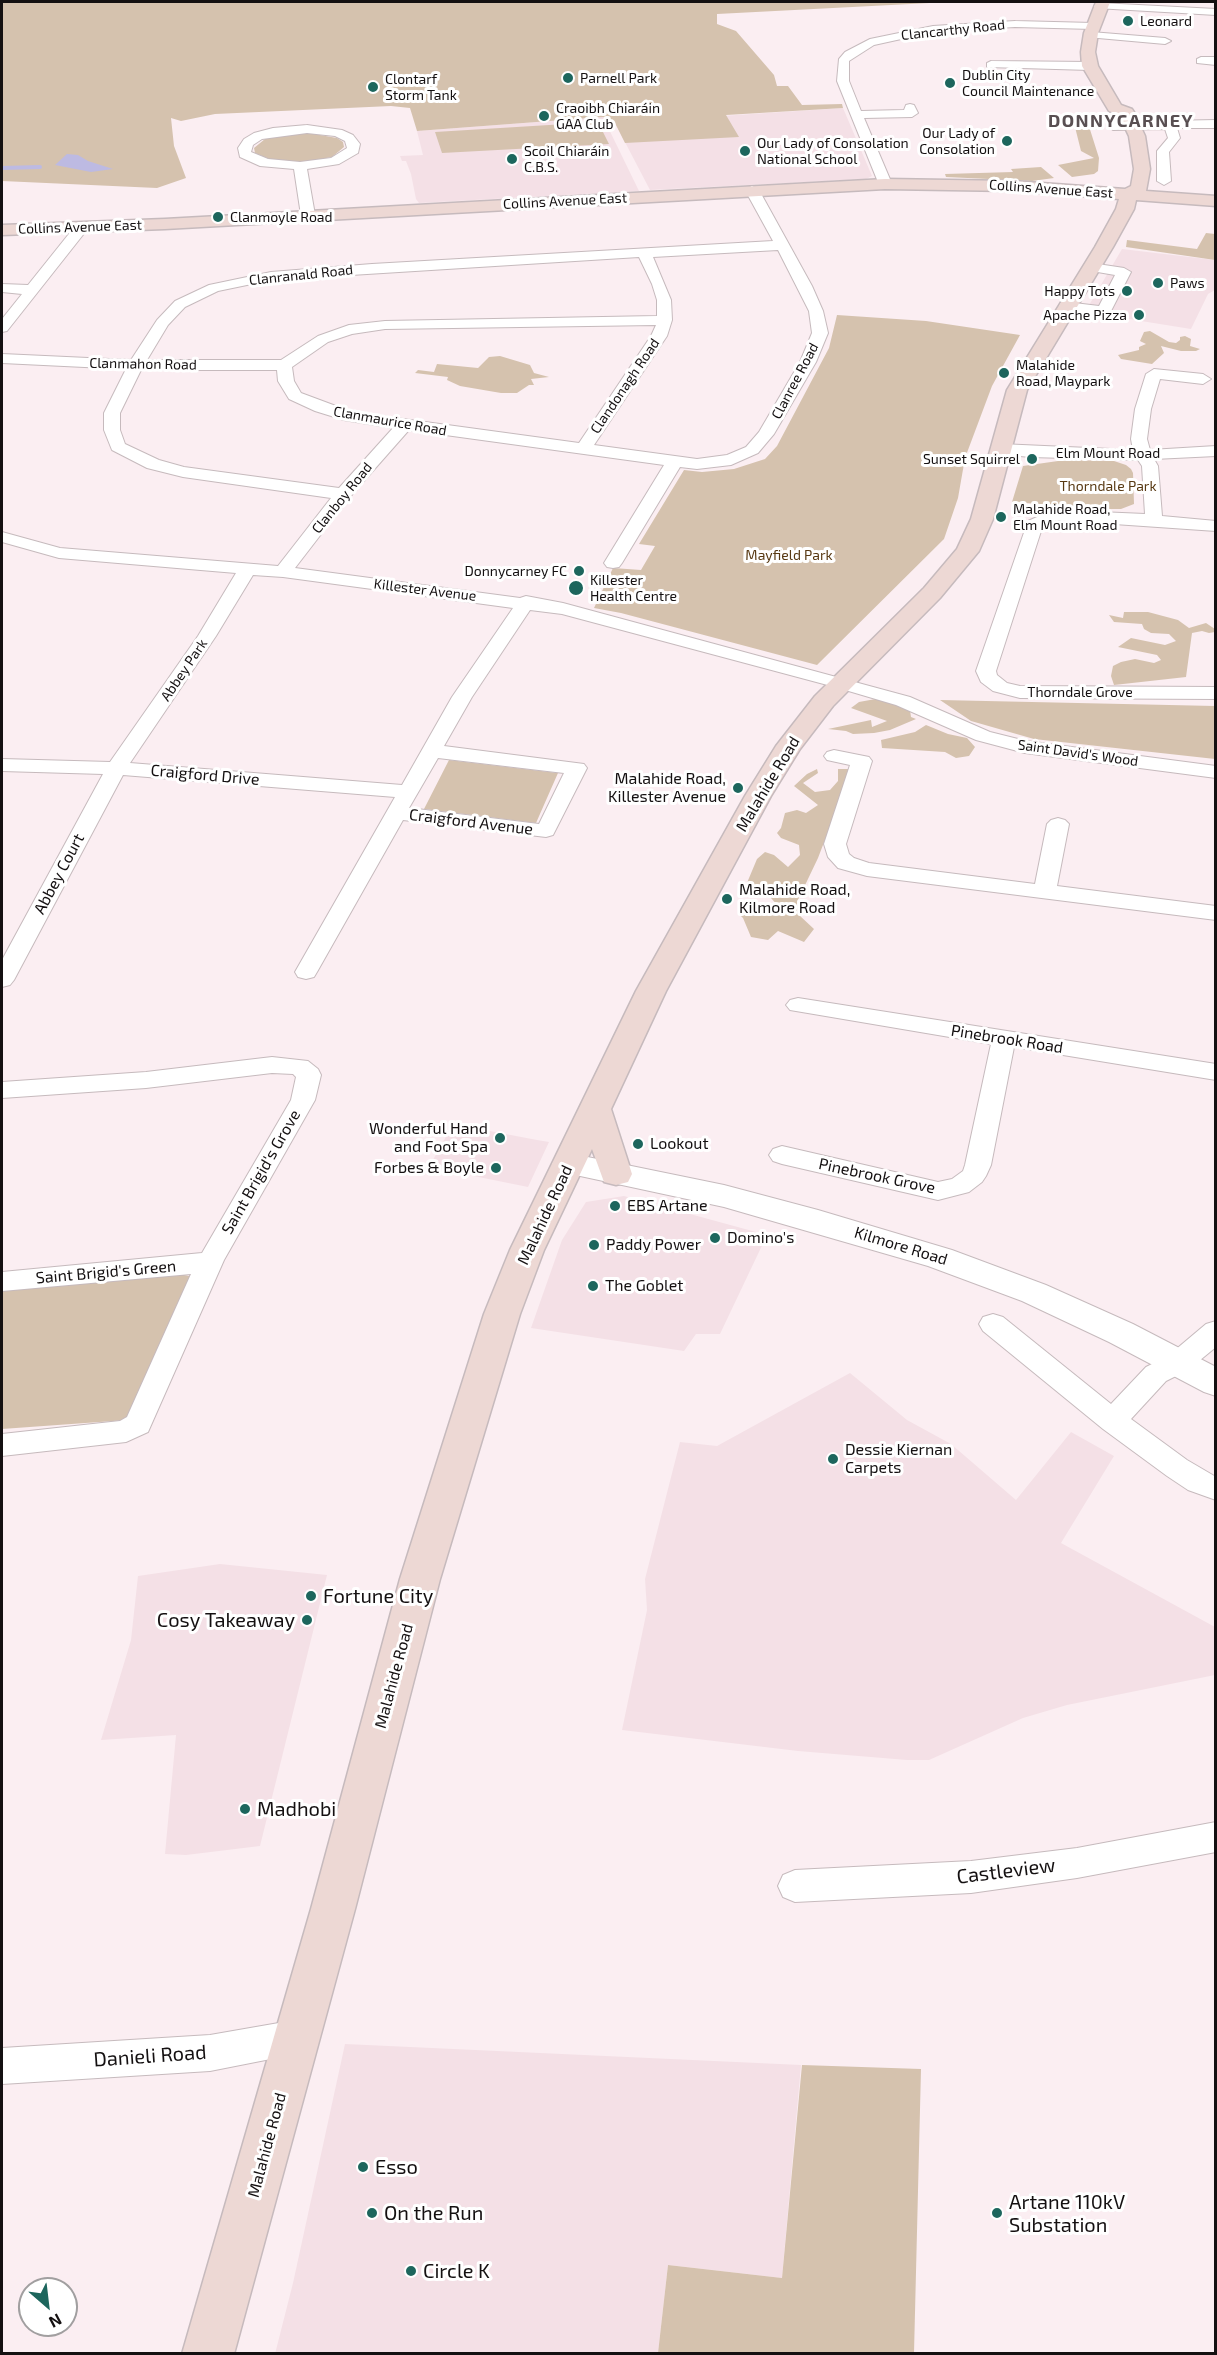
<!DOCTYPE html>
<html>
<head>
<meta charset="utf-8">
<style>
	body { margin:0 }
	#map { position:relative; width:1217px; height:2355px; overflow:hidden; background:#fbeef2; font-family:"Exo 2",sans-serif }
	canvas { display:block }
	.frame { position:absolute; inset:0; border:3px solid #141011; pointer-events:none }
	.north { position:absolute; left:18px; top:2277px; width:60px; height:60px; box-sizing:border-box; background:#fff; border:2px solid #a19fa0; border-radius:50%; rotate:152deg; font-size:16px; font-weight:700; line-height:24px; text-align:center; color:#141011 }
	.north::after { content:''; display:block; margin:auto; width:21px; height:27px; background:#1d665d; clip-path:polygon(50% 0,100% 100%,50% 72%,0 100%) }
</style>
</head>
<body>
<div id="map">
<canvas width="1217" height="2355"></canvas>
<div class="frame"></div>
<div class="north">N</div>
</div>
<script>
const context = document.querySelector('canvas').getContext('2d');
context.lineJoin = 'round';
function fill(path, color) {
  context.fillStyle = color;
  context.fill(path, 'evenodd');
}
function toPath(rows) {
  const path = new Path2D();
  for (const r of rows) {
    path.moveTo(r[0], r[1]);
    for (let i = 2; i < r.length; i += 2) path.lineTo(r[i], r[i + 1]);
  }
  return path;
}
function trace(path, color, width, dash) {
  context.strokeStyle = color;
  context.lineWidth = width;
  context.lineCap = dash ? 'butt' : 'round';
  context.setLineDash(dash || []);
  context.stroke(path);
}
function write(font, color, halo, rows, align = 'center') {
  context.font = font + ' "Exo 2",sans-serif';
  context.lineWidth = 6;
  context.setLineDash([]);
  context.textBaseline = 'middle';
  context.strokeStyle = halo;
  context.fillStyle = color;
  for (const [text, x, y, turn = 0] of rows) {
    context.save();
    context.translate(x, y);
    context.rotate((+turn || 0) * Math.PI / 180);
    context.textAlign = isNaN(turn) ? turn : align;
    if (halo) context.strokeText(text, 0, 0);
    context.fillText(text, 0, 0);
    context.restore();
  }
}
fill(toPath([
	[843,108,872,176,866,179,650,190,615,123],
	[603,117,639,191,419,203,416,199,411,174,406,161,402,161,400,156,423,155,417,131],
	[1122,249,1215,260,1215,290,1208,294,1191,329,1085,312],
	[453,1124,537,1140,549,1142,528,1187,429,1167],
	[624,1196,767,1235,720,1334,696,1334,684,1351,531,1328,562,1240,586,1202],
	[850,1373,907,1420,951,1444,1016,1500,1071,1432,1114,1456,1061,1543,1215,1627,1215,1675,1067,1705,1023,1718,929,1760,907,1760,798,1751,622,1730,647,1610,645,1579,680,1442,717,1446],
	[220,1564,327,1575,260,1846,186,1855,165,1854,176,1735,101,1740,131,1640,138,1576],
	[345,2044,801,2065,782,2278,668,2265,658,2353,275,2354,293,2283]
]), '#f4e0e6');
fill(toPath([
	[2,2,1067,2,949,2,717,14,717,24,736,31,774,75,777,86,788,86,802,105,842,104,843,108,726,115,739,137,625,143,615,123,603,117,417,131,410,108,391,106,215,114,181,121,171,118,174,146,186,178,157,188,2,181],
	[1087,120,1099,158,1098,171,1094,174,1072,177,1058,165,1094,158,1081,151,1075,127,1053,123],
	[598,122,609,144,442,153,435,132],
	[303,132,337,138,343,142,344,147,332,157,304,162,274,161,255,153,254,148,265,139],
	[1041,167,1054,178,1032,181,946,177,945,174,1013,172,1011,169],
	[1206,233,1215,234,1215,260,1126,247,1127,240,1197,249],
	[837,315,926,321,1020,335,992,386,965,458,958,498,944,539,817,665,621,613,594,608,613,568,641,570,655,546,639,544,684,470,702,472,734,469,765,459,777,446,829,348],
	[1150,331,1169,342,1176,343,1180,340,1180,337,1185,336,1191,339,1190,346,1200,349,1196,351,1181,351,1161,346,1164,353,1152,364,1121,359,1118,355,1139,350,1139,347,1146,344,1140,341,1144,332],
	[500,356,530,365,534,373,549,377,531,379,534,385,529,385,517,393,501,393,460,386,447,380,448,377,415,373,418,370,434,372,437,364,478,368,489,357],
	[1065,460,1114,461,1126,465,1131,469,1133,473,1134,504,1121,509,1108,509,1012,502,1023,466],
	[1124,612,1148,612,1178,620,1189,628,1206,623,1215,629,1215,632,1209,633,1202,631,1192,633,1186,677,1114,685,1111,676,1113,666,1121,662,1135,659,1154,663,1161,660,1157,655,1118,647,1131,638,1165,645,1176,641,1169,634,1151,633,1144,629,1142,624,1114,622,1109,615,1123,618],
	[881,698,889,703,903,706,910,710,911,717,916,719,890,730,874,733,853,734,846,731,828,729,871,720,872,727,887,721,851,708,859,702],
	[940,700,1215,706,1215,759,1034,739,971,721],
	[926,725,948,734,967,738,975,747,969,756,956,758,945,752,882,748,881,740,915,732],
	[449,760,558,773,536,823,424,809],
	[817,769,818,773,803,783,815,792,830,790,838,781,838,769,852,769,818,858,797,902,799,915,814,929,804,942,778,931,768,940,751,937,743,918,738,913,743,907,761,912,776,912,778,906,771,898,755,896,744,890,757,859,765,852,774,855,788,867,800,855,799,845,781,838,777,833,781,828,785,813,797,810,806,813,818,805,794,786,807,774],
	[174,1273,189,1276,190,1287,127,1420,2,1429,2,1288],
	[802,2065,921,2069,914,2353,658,2353,668,2265,782,2278]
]), '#d5c2ae');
fill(toPath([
	[67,154,78,155,88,161,113,169,91,172,55,165]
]), '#bdbae2');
trace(toPath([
	[2,168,40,167]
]), '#bdbae2', 4);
const minor = toPath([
	[1100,3,1216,9,1216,15,1096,8,1094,6,1100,3],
	[1015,21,1093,23,1099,26,1093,29,1015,27,933,32,874,45,849,61,849,81,861,111,904,110,906,105,910,104,914,105,918,113,912,117,864,118,892,184,885,188,880,187,837,81,839,59,845,52,870,39,933,26,1015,21],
	[1091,32,1165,38,1171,41,1165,44,1087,37,1085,35,1091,32],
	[1201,57,1216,57,1216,65,1197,63,1197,59,1201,57],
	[991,61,1090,62,1096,66,1090,70,987,67,987,63,991,61],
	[1216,120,1216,128,1177,128,1180,138,1169,152,1171,181,1164,185,1157,181,1157,151,1168,138,1165,129,1113,130,1107,126,1113,122,1216,120],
	[307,125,342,130,353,135,360,144,358,153,339,164,307,169,315,215,308,219,301,215,294,169,260,166,240,157,238,148,244,139,254,133,273,128,307,125],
	[307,133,335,136,345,141,347,148,331,158,300,162,268,159,251,152,253,145,262,139,307,133],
	[752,186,759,190,812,286,823,311,828,333,816,362,774,434,758,453,731,465,697,469,680,467,622,563,619,567,613,568,607,567,604,563,664,465,409,430,349,498,295,568,520,598,526,596,563,603,910,697,990,732,1026,741,1216,766,1216,778,1025,753,976,740,896,705,835,687,562,614,530,610,472,697,444,746,584,764,587,768,553,835,546,837,403,820,317,972,314,977,306,979,298,977,295,972,395,797,123,775,14,980,10,985,2,987,2,960,103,774,2,771,2,759,110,762,198,636,236,573,59,558,2,542,2,532,60,548,278,566,331,498,183,477,147,468,112,450,104,430,104,413,126,369,2,363,2,354,131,360,157,320,175,301,209,285,271,272,372,264,773,241,745,190,752,186],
	[778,250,809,311,812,333,800,362,759,432,746,447,727,455,697,459,594,445,667,336,672,320,671,300,653,257,778,250],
	[639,257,652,284,657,300,657,316,385,321,349,325,318,336,281,360,147,360,168,325,185,307,218,291,271,280,639,257],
	[656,325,651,336,579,443,352,412,301,393,294,381,292,367,328,342,352,334,385,329,656,325],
	[141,370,277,370,278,381,289,399,315,411,344,420,393,428,339,488,184,467,159,460,125,444,120,430,120,413,141,370],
	[253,575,283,577,513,608,452,697,402,785,130,763,216,636,253,575],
	[438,758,564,773,539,824,409,808,438,758],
	[81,224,88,228,86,231,7,331,2,332,2,319,22,294,2,292,2,284,28,285,76,225,81,224],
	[1091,263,1124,268,1131,272,1111,311,1104,315,1061,309,1059,306,1061,303,1066,302,1099,306,1115,275,1086,270,1084,267,1091,263],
	[1154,369,1203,374,1211,379,1203,384,1160,379,1151,409,1147,439,1150,450,1216,446,1216,456,1154,459,1158,466,1162,516,1216,521,1216,531,1056,520,1042,528,996,671,997,675,1007,683,1020,686,1216,687,1216,699,1020,698,993,691,981,682,976,671,1028,521,1053,510,1145,514,1142,466,1138,460,1030,457,1000,454,992,449,1000,444,1133,450,1131,439,1135,409,1146,374,1154,369],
	[834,750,869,757,872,761,846,844,849,854,854,858,869,863,1035,884,1047,824,1051,820,1058,818,1065,820,1069,824,1057,886,1216,906,1216,920,867,876,838,868,828,857,824,844,850,765,827,760,824,756,827,752,834,750],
	[798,998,1216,1064,1216,1080,1014,1047,991,1165,986,1176,982,1182,969,1192,938,1200,782,1164,773,1161,769,1155,773,1149,782,1146,938,1182,952,1179,963,1171,965,1165,991,1044,790,1010,786,1005,790,1000,798,998],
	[272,1057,308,1061,318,1069,321,1075,315,1100,224,1260,148,1432,126,1442,2,1456,2,1434,120,1421,127,1417,191,1274,2,1291,2,1272,202,1253,291,1100,296,1077,293,1074,272,1073,146,1088,2,1098,2,1082,146,1072,272,1057],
	[993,1314,1003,1317,1111,1404,1146,1367,1168,1356,1206,1324,1216,1321,1216,1347,1188,1370,1166,1381,1131,1419,1187,1460,1216,1477,1216,1500,1188,1490,1167,1476,1103,1429,983,1331,979,1324,983,1317,993,1314],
	[1216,1822,1216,1852,1077,1878,971,1893,795,1902,783,1897,778,1886,783,1875,795,1870,971,1861,1077,1848,1216,1822],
	[296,2020,309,2025,314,2037,309,2049,296,2054,210,2071,2,2084,2,2048,210,2035,296,2020]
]);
const tertiary = toPath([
	[568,1153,724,1185,818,1210,952,1250,1046,1285,1133,1324,1216,1367,1216,1396,1204,1392,1109,1342,1022,1301,928,1266,724,1207,557,1171,552,1164,557,1157,568,1153]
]);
const secondary = toPath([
	[1096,2,1110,2,1098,33,1095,52,1098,66,1121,105,1132,109,1134,112,1145,136,1150,169,1146,191,1216,196,1216,206,1136,200,1134,209,1113,247,1027,390,993,519,979,551,940,598,833,706,800,749,771,796,666,991,611,1109,632,1174,628,1182,616,1185,604,1182,592,1149,544,1250,520,1314,440,1579,355,1909,234,2354,182,2354,311,1909,400,1579,484,1314,510,1250,636,991,745,796,776,746,815,696,924,588,957,549,971,519,1007,390,1095,247,1116,209,1119,199,1013,191,885,189,165,229,2,235,2,225,165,219,885,179,1013,181,1125,189,1131,186,1134,169,1129,136,1119,115,1109,111,1082,66,1081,52,1084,33,1096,2]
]);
trace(minor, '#c6babd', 2);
trace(tertiary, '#c6babd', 2);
trace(secondary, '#c6babd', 3);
fill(minor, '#fff');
fill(tertiary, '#fff');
fill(secondary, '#edd8d4');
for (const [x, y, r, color] of [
	[1128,21,6,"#1d665d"],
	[568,78,6,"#1d665d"],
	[950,83,6,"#1d665d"],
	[373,87,6,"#1d665d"],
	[544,116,6,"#1d665d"],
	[1007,141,6,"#1d665d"],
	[745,151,6,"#1d665d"],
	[512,159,6,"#1d665d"],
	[218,217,6,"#1d665d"],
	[1158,283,6,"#1d665d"],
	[1127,291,6,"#1d665d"],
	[1139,315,6,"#1d665d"],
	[1004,373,6,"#1d665d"],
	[1032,459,6,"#1d665d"],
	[1001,517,6,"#1d665d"],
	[579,571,6,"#1d665d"],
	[576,588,8,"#1d665d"],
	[738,788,6,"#1d665d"],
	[727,899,6,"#1d665d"],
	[500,1138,6,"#1d665d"],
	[638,1144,6,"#1d665d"],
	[496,1168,6,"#1d665d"],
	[615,1206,6,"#1d665d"],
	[715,1238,6,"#1d665d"],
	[594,1245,6,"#1d665d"],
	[593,1286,6,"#1d665d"],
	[833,1459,6,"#1d665d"],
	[311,1596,6,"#1d665d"],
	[307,1620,6,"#1d665d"],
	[245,1809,6,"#1d665d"],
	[363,2167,6,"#1d665d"],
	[372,2213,6,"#1d665d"],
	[997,2213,6,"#1d665d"],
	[411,2271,6,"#1d665d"]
]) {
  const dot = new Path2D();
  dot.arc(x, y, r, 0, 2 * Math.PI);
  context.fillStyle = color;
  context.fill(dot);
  trace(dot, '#fff', 2);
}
write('14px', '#141011', '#fff', [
	["Leonard",1140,21],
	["Dublin City",962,75],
	["Council Maintenance",962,91],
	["Parnell Park",580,78],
	["Clontarf",385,79],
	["Storm Tank",385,95],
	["Craoibh Chiaráin",556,108],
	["GAA Club",556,124],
	["Our Lady of",995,133,"right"],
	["Consolation",995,149,"right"],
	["Our Lady of Consolation",757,143],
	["National School",757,159],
	["Scoil Chiaráin",524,151],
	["C.B.S.",524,167],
	["Clanmoyle Road",230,217],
	["Paws",1170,283],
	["Happy Tots",1115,291,"right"],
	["Apache Pizza",1127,315,"right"],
	["Malahide",1016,365],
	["Road, Maypark",1016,381],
	["Sunset Squirrel",1020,459,"right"],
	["Malahide Road,",1013,509],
	["Elm Mount Road",1013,525],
	["Donnycarney FC",567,571,"right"],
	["Killester",590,580],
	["Health Centre",590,596]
], 'left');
write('14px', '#141011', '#fff', [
	["Clancarthy Road",953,30,-6],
	["Collins Avenue East",1051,189,4],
	["Collins Avenue East",565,201,-3],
	["Collins Avenue East",80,227,-2],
	["Clanranald Road",301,275,-6],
	["Clanmahon Road",143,364,1],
	["Clanree Road",795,381,-62],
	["Clandonagh Road",625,386,-56],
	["Clanmaurice Road",390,421,10],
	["Elm Mount Road",1108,453],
	["Clanboy Road",342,498,-51],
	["Killester Avenue",425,590,7],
	["Abbey Park",184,670,-56],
	["Thorndale Grove",1080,692],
	["Saint David's Wood",1078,753,8]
]);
write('14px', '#583913', '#fff', [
	["Thorndale Park",1108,486],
	["Mayfield Park",789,555]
]);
write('16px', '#141011', '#fff', [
	["Craigford Drive",205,775,5],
	["Malahide Road",768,784,-59],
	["Craigford Avenue",471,822,7],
	["Abbey Court",59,874,-62],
	["Pinebrook Road",1007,1039,9],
	["Saint Brigid's Grove",261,1172,-60],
	["Pinebrook Grove",877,1176,12],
	["Malahide Road",545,1215,-65],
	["Kilmore Road",901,1246,17],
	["Saint Brigid's Green",106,1272,-5],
	["Malahide Road",394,1676,-75],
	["Malahide Road",267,2145,-75]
]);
write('16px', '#141011', '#fff', [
	["Malahide Road,",726,779,"right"],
	["Killester Avenue",726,797,"right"],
	["Malahide Road,",739,890],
	["Kilmore Road",739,908],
	["Wonderful Hand",488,1129,"right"],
	["and Foot Spa",488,1147,"right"],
	["Lookout",650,1144],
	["Forbes & Boyle",484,1168,"right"],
	["EBS Artane",627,1206],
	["Domino's",727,1238],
	["Paddy Power",606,1245],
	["The Goblet",605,1286],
	["Dessie Kiernan",845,1450],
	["Carpets",845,1468]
], 'left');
context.letterSpacing = '1.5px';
write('bold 18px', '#594f52', '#fff', [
	["DONNYCARNEY",1121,121]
]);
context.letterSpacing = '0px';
write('20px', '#141011', '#fff', [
	["Fortune City",323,1596],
	["Cosy Takeaway",295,1620,"right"],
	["Madhobi",257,1809],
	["Esso",375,2167],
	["Artane 110kV",1009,2202],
	["Substation",1009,2225],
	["On the Run",384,2213],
	["Circle K",423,2271]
], 'left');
write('20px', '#141011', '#fff', [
	["Castleview",1006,1871,-7],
	["Danieli Road",150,2056,-4]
]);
</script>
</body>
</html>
